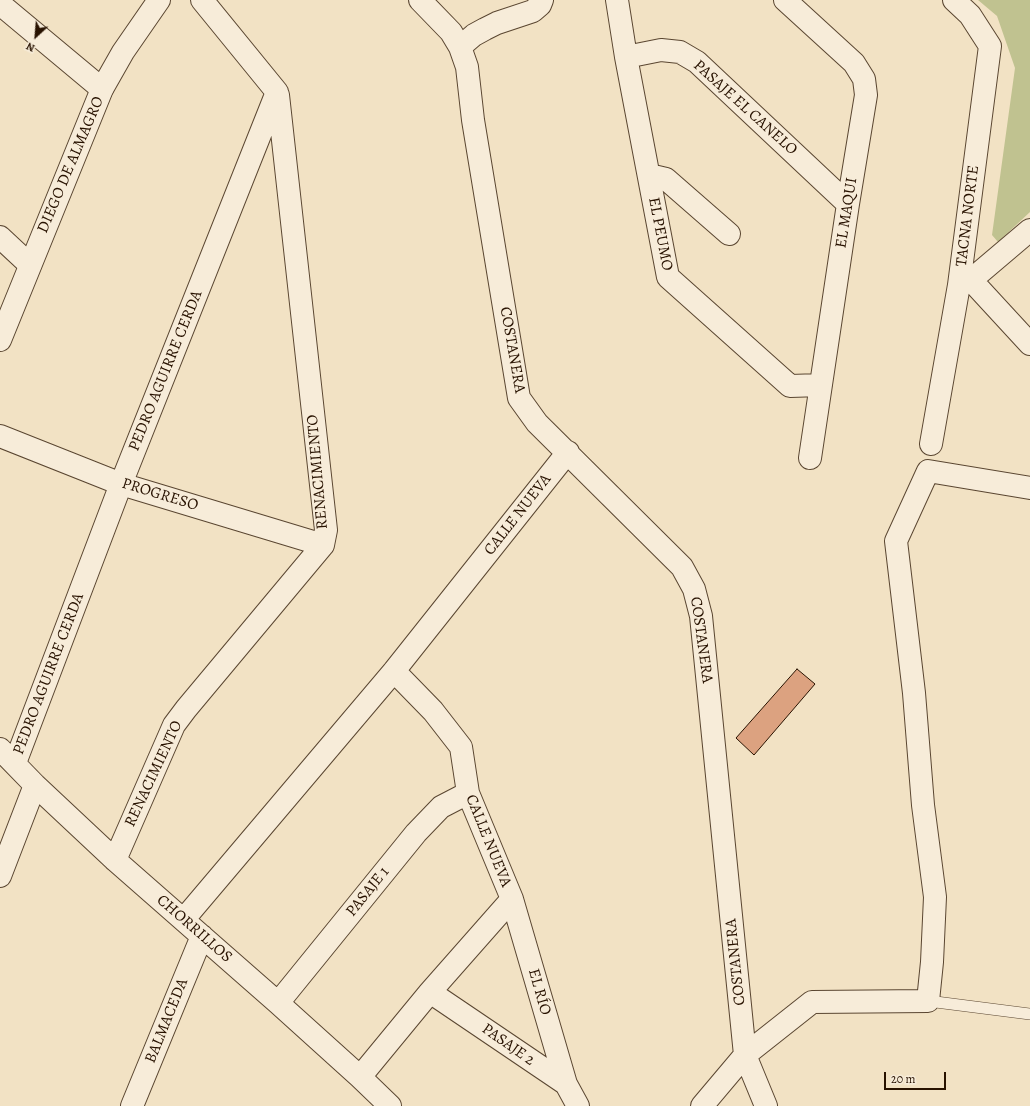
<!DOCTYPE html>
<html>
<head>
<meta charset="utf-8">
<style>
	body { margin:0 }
	#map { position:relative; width:1030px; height:1106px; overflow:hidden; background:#f2e2c4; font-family:Alegreya,serif }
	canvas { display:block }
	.north { position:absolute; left:16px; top:16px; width:40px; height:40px; -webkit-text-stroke:3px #f7ecd9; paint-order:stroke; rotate:206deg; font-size:11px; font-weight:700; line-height:16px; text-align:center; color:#281200 }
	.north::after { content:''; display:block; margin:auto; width:14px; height:18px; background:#281200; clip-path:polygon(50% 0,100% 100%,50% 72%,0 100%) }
	.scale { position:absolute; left:884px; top:1072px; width:62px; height:18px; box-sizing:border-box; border:2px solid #281200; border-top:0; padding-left:5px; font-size:12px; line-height:14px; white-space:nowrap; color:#281200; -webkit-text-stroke:3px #f7ecd9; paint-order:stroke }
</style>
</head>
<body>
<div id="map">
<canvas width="1030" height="1106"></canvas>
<div class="north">N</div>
<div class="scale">20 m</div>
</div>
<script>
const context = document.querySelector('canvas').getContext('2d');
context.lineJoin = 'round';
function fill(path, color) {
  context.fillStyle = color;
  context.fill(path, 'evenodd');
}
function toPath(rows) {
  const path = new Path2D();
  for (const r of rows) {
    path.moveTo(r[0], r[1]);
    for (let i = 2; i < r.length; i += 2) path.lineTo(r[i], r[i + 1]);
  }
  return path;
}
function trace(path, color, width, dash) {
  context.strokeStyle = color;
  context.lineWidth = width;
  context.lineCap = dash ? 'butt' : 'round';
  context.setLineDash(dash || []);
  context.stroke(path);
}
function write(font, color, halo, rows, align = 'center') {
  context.font = font + ' Alegreya,serif';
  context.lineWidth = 3;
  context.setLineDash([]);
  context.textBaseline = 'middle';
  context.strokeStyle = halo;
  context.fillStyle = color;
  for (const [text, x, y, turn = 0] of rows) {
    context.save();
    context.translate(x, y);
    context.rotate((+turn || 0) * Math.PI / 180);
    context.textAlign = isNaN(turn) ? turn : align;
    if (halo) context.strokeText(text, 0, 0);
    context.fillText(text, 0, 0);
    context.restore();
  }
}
fill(toPath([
	[978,0,1030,0,1030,212,998,242,992,235,1015,68,997,16]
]), '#c0c290');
const building = toPath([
	[797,669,815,684,754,755,736,738,797,669]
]);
fill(building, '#dca280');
trace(building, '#281200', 1);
const service = toPath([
	[928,1001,1030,1014]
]);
const minor = toPath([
	[420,0,451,32,460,47,467,67,473,120,519,398,537,423,682,567,694,589,701,616,745,1055,766,1106],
	[617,0,626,57,668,277,790,386,821,385],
	[785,0,854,63,864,79,866,95,848,204,810,458],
	[0,4,102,89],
	[460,47,474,35,485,29,497,23,533,11,540,5,542,0],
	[626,57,661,50,680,52,697,62,848,204],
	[649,175,666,179,729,234],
	[0,237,30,265],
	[971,280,1030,344],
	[959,285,971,280,1030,230],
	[0,436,121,484,323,545],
	[931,444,959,285,990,46,970,15,954,0],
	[394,671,433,711,461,747,468,793,512,899,566,1084],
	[0,749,35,785,115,860,278,1003,360,1077,390,1106],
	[15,763,121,484,277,92,202,0],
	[115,860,174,725,186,709,323,545,326,530,278,95],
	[0,876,35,785],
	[184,919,394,671,568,452],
	[430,992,566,1084,578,1106],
	[278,1003,416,833,441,807,468,793],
	[360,1077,430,992,512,899],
	[132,1106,202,936],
	[702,1106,745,1055,812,1002,928,1001,932,962,935,897,923,805,914,693,896,541,928,471,1030,488]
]);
const tertiary = toPath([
	[0,340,102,89,123,52,159,0]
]);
trace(service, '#5a4631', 12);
trace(minor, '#5a4631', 24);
trace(tertiary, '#5a4631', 24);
trace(service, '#f7ecd9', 11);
trace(minor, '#f7ecd9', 22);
trace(tertiary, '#f7ecd9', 22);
write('16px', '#281200', '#f7ecd9', [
	["PASAJE EL CANELO",745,108,42],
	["DIEGO DE ALMAGRO",71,165,-67],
	["EL MAQUI",847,213,-81],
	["TACNA NORTE",968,216,-83],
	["EL PEUMO",660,234,79],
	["COSTANERA",512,350,80],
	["PEDRO AGUIRRE CERDA",166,371,-68],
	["RENACIMIENTO",318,472,-95],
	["PROGRESO",160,495,17],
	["CALLE NUEVA",518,515,-52],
	["COSTANERA",701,640,82],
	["PEDRO AGUIRRE CERDA",49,674,-69],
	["RENACIMIENTO",154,774,-65],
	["CALLE NUEVA",488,841,68],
	["PASAJE 1",368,892,-51],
	["CHORRILLOS",194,929,41],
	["COSTANERA",736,962,-96],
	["EL RÍO",539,992,74],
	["BALMACEDA",167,1021,-68],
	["PASAJE 2",508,1045,35]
]);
</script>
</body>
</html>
